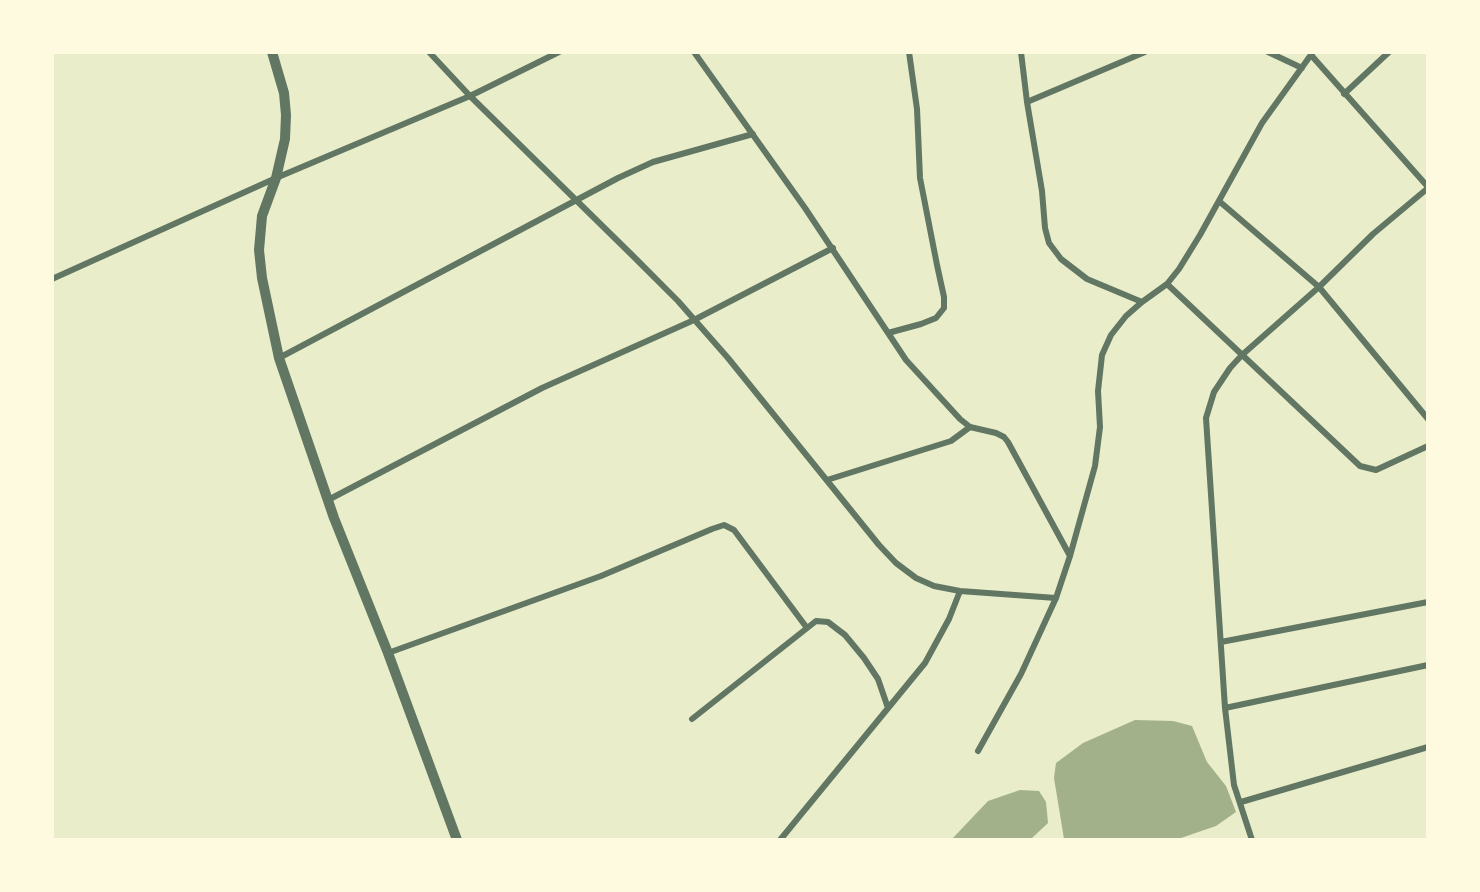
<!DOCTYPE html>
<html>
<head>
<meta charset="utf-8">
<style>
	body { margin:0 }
	#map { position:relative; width:1480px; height:892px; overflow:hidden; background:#e9edc9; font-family:"Archivo Narrow",sans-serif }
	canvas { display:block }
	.frame { position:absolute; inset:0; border:54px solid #fefae0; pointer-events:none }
</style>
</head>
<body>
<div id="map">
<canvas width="1480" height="892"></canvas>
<div class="frame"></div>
</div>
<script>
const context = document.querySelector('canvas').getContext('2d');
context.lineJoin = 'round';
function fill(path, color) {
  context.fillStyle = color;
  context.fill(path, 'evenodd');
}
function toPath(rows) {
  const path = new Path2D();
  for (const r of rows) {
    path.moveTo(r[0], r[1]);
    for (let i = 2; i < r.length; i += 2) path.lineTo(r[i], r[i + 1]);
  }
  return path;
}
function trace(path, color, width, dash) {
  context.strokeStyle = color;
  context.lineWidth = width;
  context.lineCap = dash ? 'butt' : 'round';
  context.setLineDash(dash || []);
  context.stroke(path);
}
fill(toPath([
	[1135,720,1173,721,1192,726,1207,762,1226,786,1236,812,1216,826,1178,839,1064,839,1054,778,1056,763,1083,743],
	[1020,790,1039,791,1046,802,1048,823,1031,839,952,839,988,801]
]), '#a3b18a');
trace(toPath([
	[429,52,470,96,633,256,678,301,728,358,879,545,896,563,916,578,934,586,960,591,1056,598],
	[694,52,805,208,906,360,960,419,970,427,996,433,1004,437,1008,442,1070,556],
	[1021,52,1027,102,1042,191,1045,228,1049,243,1061,259,1087,279,1142,302],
	[1268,52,1302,68],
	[1311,55,1428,187],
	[1344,94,1389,52],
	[1027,102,1145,52],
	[1219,201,1319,287,1428,419],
	[52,279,276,178,470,96,559,52],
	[1167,284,1360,466,1376,470,1428,446],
	[888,333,921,324,936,318,944,308,944,297,937,265,920,178,917,109,909,52],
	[279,358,618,178,653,162,753,134],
	[827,480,951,441,970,427],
	[328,500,542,388,694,320,833,248],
	[1221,642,1428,602],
	[388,653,601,576,712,529,724,525,734,530,807,628],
	[1225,708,1428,665],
	[692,719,816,621,828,622,845,635,864,658,878,679,888,708],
	[978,751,1021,674,1056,598,1070,556,1095,466,1100,427,1098,391,1102,355,1111,335,1126,316,1142,302,1167,284,1179,269,1200,235,1262,123,1313,52],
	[1241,802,1428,747],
	[780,840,925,663,949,619,960,591],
	[1252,840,1234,785,1225,708,1206,418,1214,392,1230,368,1242,355,1319,287,1373,234,1428,188]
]), '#617663', 6);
trace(toPath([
	[272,52,284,93,286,115,285,139,276,178,262,216,259,250,262,278,279,358,334,518,388,653,457,840]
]), '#617663', 10);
</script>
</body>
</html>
